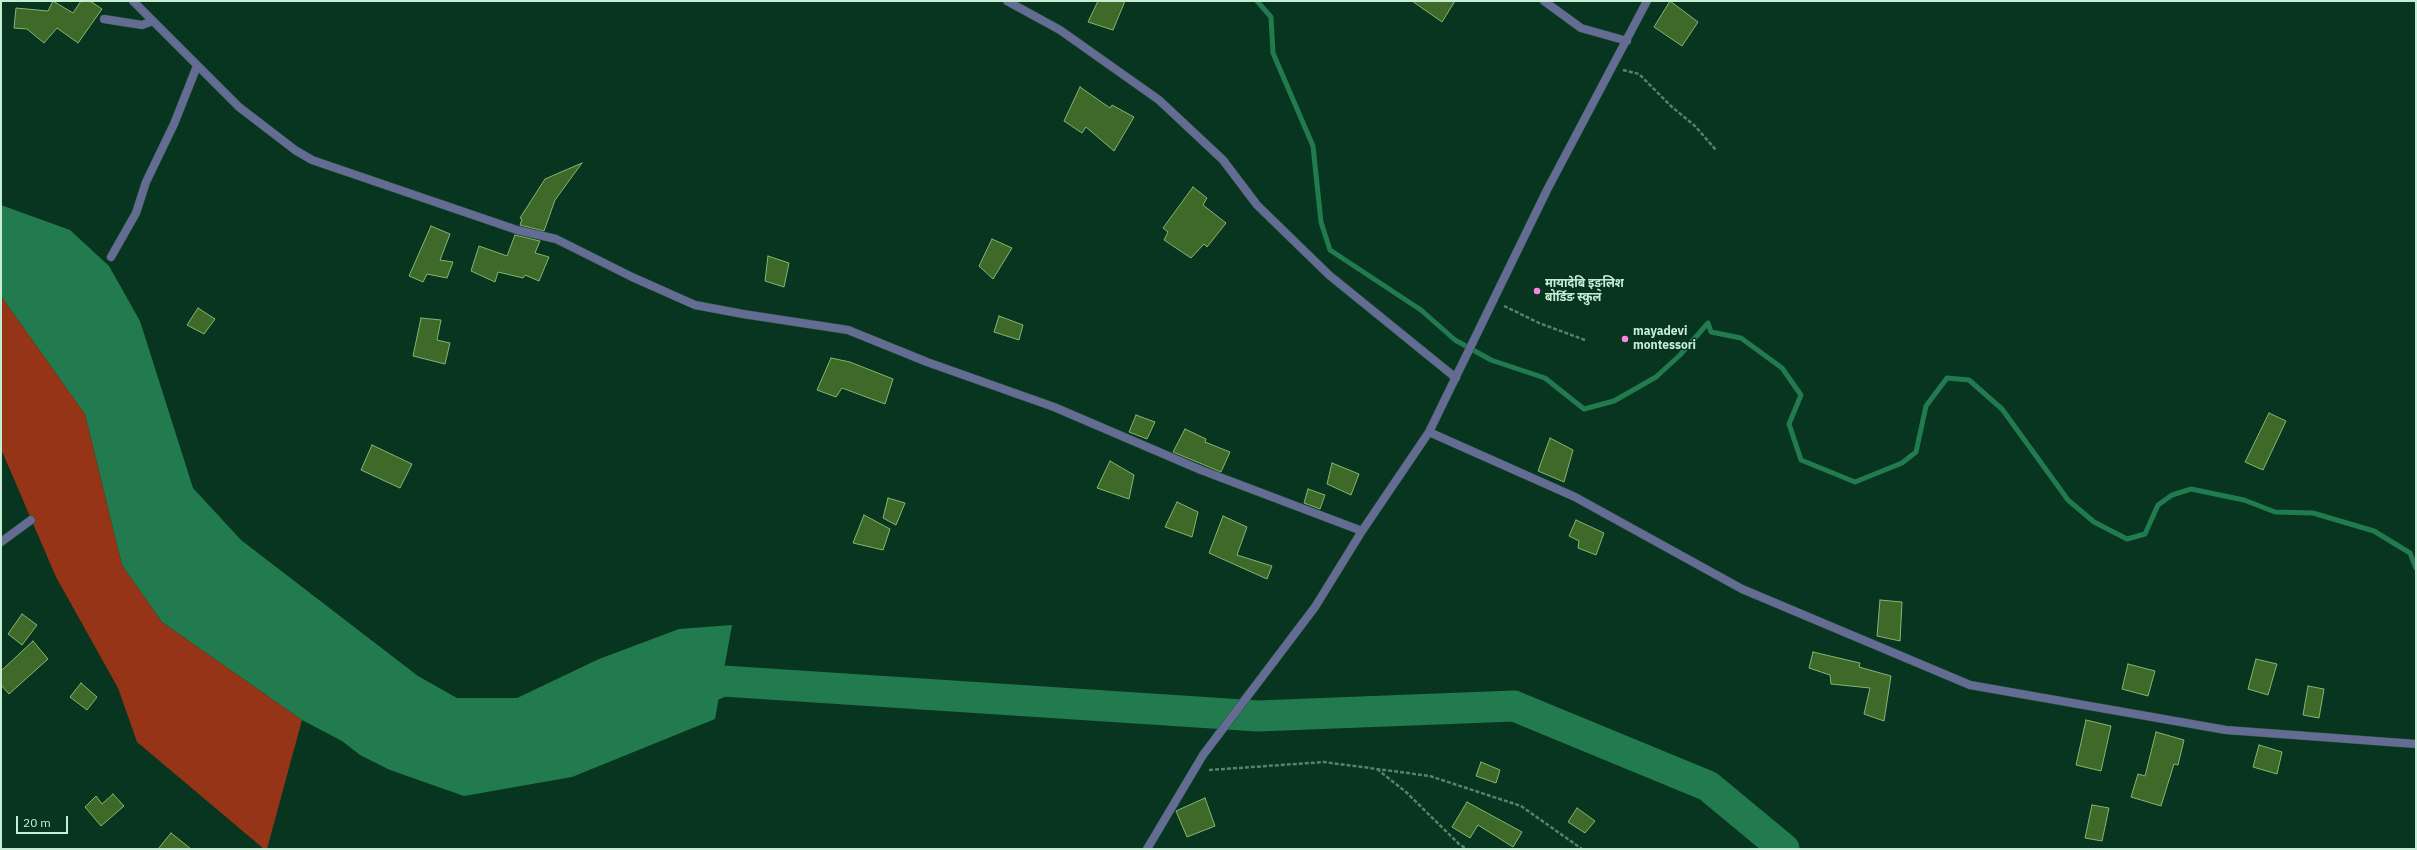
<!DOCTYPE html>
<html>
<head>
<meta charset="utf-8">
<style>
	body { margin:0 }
	#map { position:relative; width:2417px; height:850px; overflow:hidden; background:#07351f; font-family:"IBM Plex Sans",sans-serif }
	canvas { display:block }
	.frame { position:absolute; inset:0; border:2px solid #c7eed5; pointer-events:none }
	.scale { position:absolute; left:16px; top:816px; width:52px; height:18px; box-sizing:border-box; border:2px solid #c7eed5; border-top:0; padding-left:5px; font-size:12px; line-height:14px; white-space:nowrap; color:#c7eed5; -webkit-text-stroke:3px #07351f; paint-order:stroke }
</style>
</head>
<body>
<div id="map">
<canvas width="2417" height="850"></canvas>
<div class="frame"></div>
<div class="scale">20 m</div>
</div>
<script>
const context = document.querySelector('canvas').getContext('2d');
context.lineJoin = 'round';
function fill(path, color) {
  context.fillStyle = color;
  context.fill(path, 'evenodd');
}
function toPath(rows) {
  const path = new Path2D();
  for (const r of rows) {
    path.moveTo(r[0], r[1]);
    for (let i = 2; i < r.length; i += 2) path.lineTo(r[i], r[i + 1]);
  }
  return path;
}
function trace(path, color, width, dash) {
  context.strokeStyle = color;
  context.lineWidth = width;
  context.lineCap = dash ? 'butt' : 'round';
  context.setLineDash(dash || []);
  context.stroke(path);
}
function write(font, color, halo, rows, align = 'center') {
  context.font = font + ' "IBM Plex Sans","Noto Sans Devanagari",sans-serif';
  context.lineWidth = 3;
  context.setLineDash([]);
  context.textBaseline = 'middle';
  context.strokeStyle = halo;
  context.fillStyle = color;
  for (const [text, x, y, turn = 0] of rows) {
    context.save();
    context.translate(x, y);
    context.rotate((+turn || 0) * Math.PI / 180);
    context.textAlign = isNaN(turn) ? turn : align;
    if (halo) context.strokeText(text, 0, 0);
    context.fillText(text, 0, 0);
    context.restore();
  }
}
fill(toPath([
	[1,296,85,414,122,565,162,622,302,720,267,849,264,849,137,742,118,688,56,577,1,449]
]), '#953416');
fill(toPath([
	[1,205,70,230,109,266,140,321,193,488,241,540,418,676,457,698,517,698,599,659,679,629,732,625,715,719,572,777,464,796,390,770,360,755,342,741,302,720,162,622,122,565,85,414,1,296]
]), '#217b4e');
trace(toPath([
	[1257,1,1271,17,1273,53,1313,146,1321,222,1330,250,1421,310,1455,340,1491,360,1545,378,1584,409,1614,401,1656,377,1680,355,1708,323,1711,332,1741,338,1782,368,1801,395,1789,424,1801,460,1855,482,1902,463,1916,452,1926,406,1947,378,1969,380,2002,409,2068,500,2094,522,2127,539,2145,534,2158,505,2172,495,2191,489,2244,500,2275,512,2313,513,2374,531,2410,553,2416,568]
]), '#217b4e', 5);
trace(toPath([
	[682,698,723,681,1258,716,1514,706,1708,786,1784,849]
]), '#217b4e', 31);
const building = toPath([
	[53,1,73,13,81,1,90,1,102,9,78,43,57,28,44,43,27,29,14,28,16,8,48,11,53,1],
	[1098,1,1125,1,1113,30,1088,22,1098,1],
	[1412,1,1455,1,1442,22,1412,1],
	[1670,1,1698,22,1682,46,1654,27,1670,1],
	[1080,87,1110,108,1112,105,1134,117,1114,151,1086,127,1082,133,1064,121,1080,87],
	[582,163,555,200,544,231,520,225,522,219,520,218,545,179,582,163],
	[1193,187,1207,198,1203,205,1226,223,1207,247,1204,244,1191,258,1164,240,1168,232,1163,228,1193,187],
	[431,226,450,234,440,260,453,262,447,278,427,274,423,282,409,276,431,226],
	[515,235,540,241,535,253,549,257,539,281,525,275,523,278,498,272,495,282,471,271,479,246,507,256,515,235],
	[992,239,1012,248,993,279,979,266,992,239],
	[768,256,789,263,784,287,765,281,768,256],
	[198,308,215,319,204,334,187,325,198,308],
	[999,316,1023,325,1019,340,994,332,999,316],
	[421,318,441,320,437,340,450,343,445,364,413,356,421,318],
	[831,358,850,362,893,379,885,404,842,388,836,397,817,390,831,358],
	[2269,413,2286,421,2263,470,2245,462,2269,413],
	[1136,415,1155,422,1147,439,1129,432,1136,415],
	[1185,429,1206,439,1205,442,1230,452,1221,472,1173,452,1185,429],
	[1550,438,1573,450,1564,482,1538,471,1550,438],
	[372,445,412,464,400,488,361,470,372,445],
	[1110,461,1134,475,1129,499,1097,488,1110,461],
	[1332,463,1359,474,1351,495,1327,484,1332,463],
	[1308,489,1325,495,1320,509,1304,503,1308,489],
	[888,498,905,503,896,525,883,518,888,498],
	[1177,502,1198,512,1192,537,1165,527,1177,502],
	[864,515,890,529,883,550,853,543,864,515],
	[1223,516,1247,527,1237,555,1272,566,1267,579,1209,553,1223,516],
	[1576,520,1604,533,1596,555,1578,548,1579,541,1569,536,1576,520],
	[1880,600,1902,602,1900,641,1877,636,1880,600],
	[22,614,37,625,22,645,8,634,22,614],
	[33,641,48,659,9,694,1,685,1,671,33,641],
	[1813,652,1860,663,1859,667,1891,676,1884,721,1864,714,1870,688,1831,684,1830,675,1809,668,1813,652],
	[2256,659,2277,664,2268,695,2248,689,2256,659],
	[2128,664,2155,671,2148,696,2122,689,2128,664],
	[81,683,97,697,87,710,70,697,81,683],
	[2308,686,2324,689,2319,718,2303,715,2308,686],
	[2086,720,2111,726,2101,771,2076,765,2086,720],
	[2156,732,2184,740,2178,765,2174,764,2161,806,2131,797,2138,774,2145,776,2156,732],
	[2259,745,2282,752,2277,774,2253,767,2259,745],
	[1481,762,1500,770,1496,783,1476,776,1481,762],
	[113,794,124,806,101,826,85,807,96,796,102,804,113,794],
	[1205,798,1215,826,1187,837,1176,811,1205,798],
	[1467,802,1522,832,1513,847,1478,825,1470,838,1452,827,1467,802],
	[2092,805,2109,808,2102,841,2085,838,2092,805],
	[1577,808,1595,821,1585,833,1568,822,1577,808],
	[171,833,191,849,158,849,171,833]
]);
fill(building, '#3e6929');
trace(building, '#86b572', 1);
const street = toPath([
	[133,1,239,107,295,150,312,160,517,230,556,239,632,277,695,305,743,314,848,330,927,362,1054,407,1201,470,1362,531],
	[1007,1,1060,30,1159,100,1223,160,1257,205,1329,275,1456,378],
	[1544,1,1581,28,1627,41],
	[104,19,142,25,153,21],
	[111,257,136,213,146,182,174,124,197,66],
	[1429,432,1575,497,1742,589,1970,685,2226,730,2416,744],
	[1,542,31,520],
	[1147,849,1203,755,1315,607,1362,531,1429,432,1547,190,1647,1]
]);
trace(street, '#26533c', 9);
trace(toPath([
	[1623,70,1639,74,1672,107,1695,126,1716,150],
	[1504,306,1539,323,1585,340],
	[1377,769,1406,792,1459,844,1467,849],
	[1209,770,1324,762,1430,776,1521,806,1582,849]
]), '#57826a', 2.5, [4, 2]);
trace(street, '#656c93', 8);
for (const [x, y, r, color] of [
	[1537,291,4,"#fd86e1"],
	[1625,339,4,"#fd86e1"]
]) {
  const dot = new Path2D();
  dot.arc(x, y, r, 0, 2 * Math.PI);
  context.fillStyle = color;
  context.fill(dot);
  trace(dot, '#07351f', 1.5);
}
write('bold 12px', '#c7eed5', '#07351f', [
	["मायादेबि इङ्लिश",1545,284],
	["बोर्डिङ स्कुल",1545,298],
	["mayadevi",1633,332],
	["montessori",1633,346]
], 'left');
</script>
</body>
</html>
